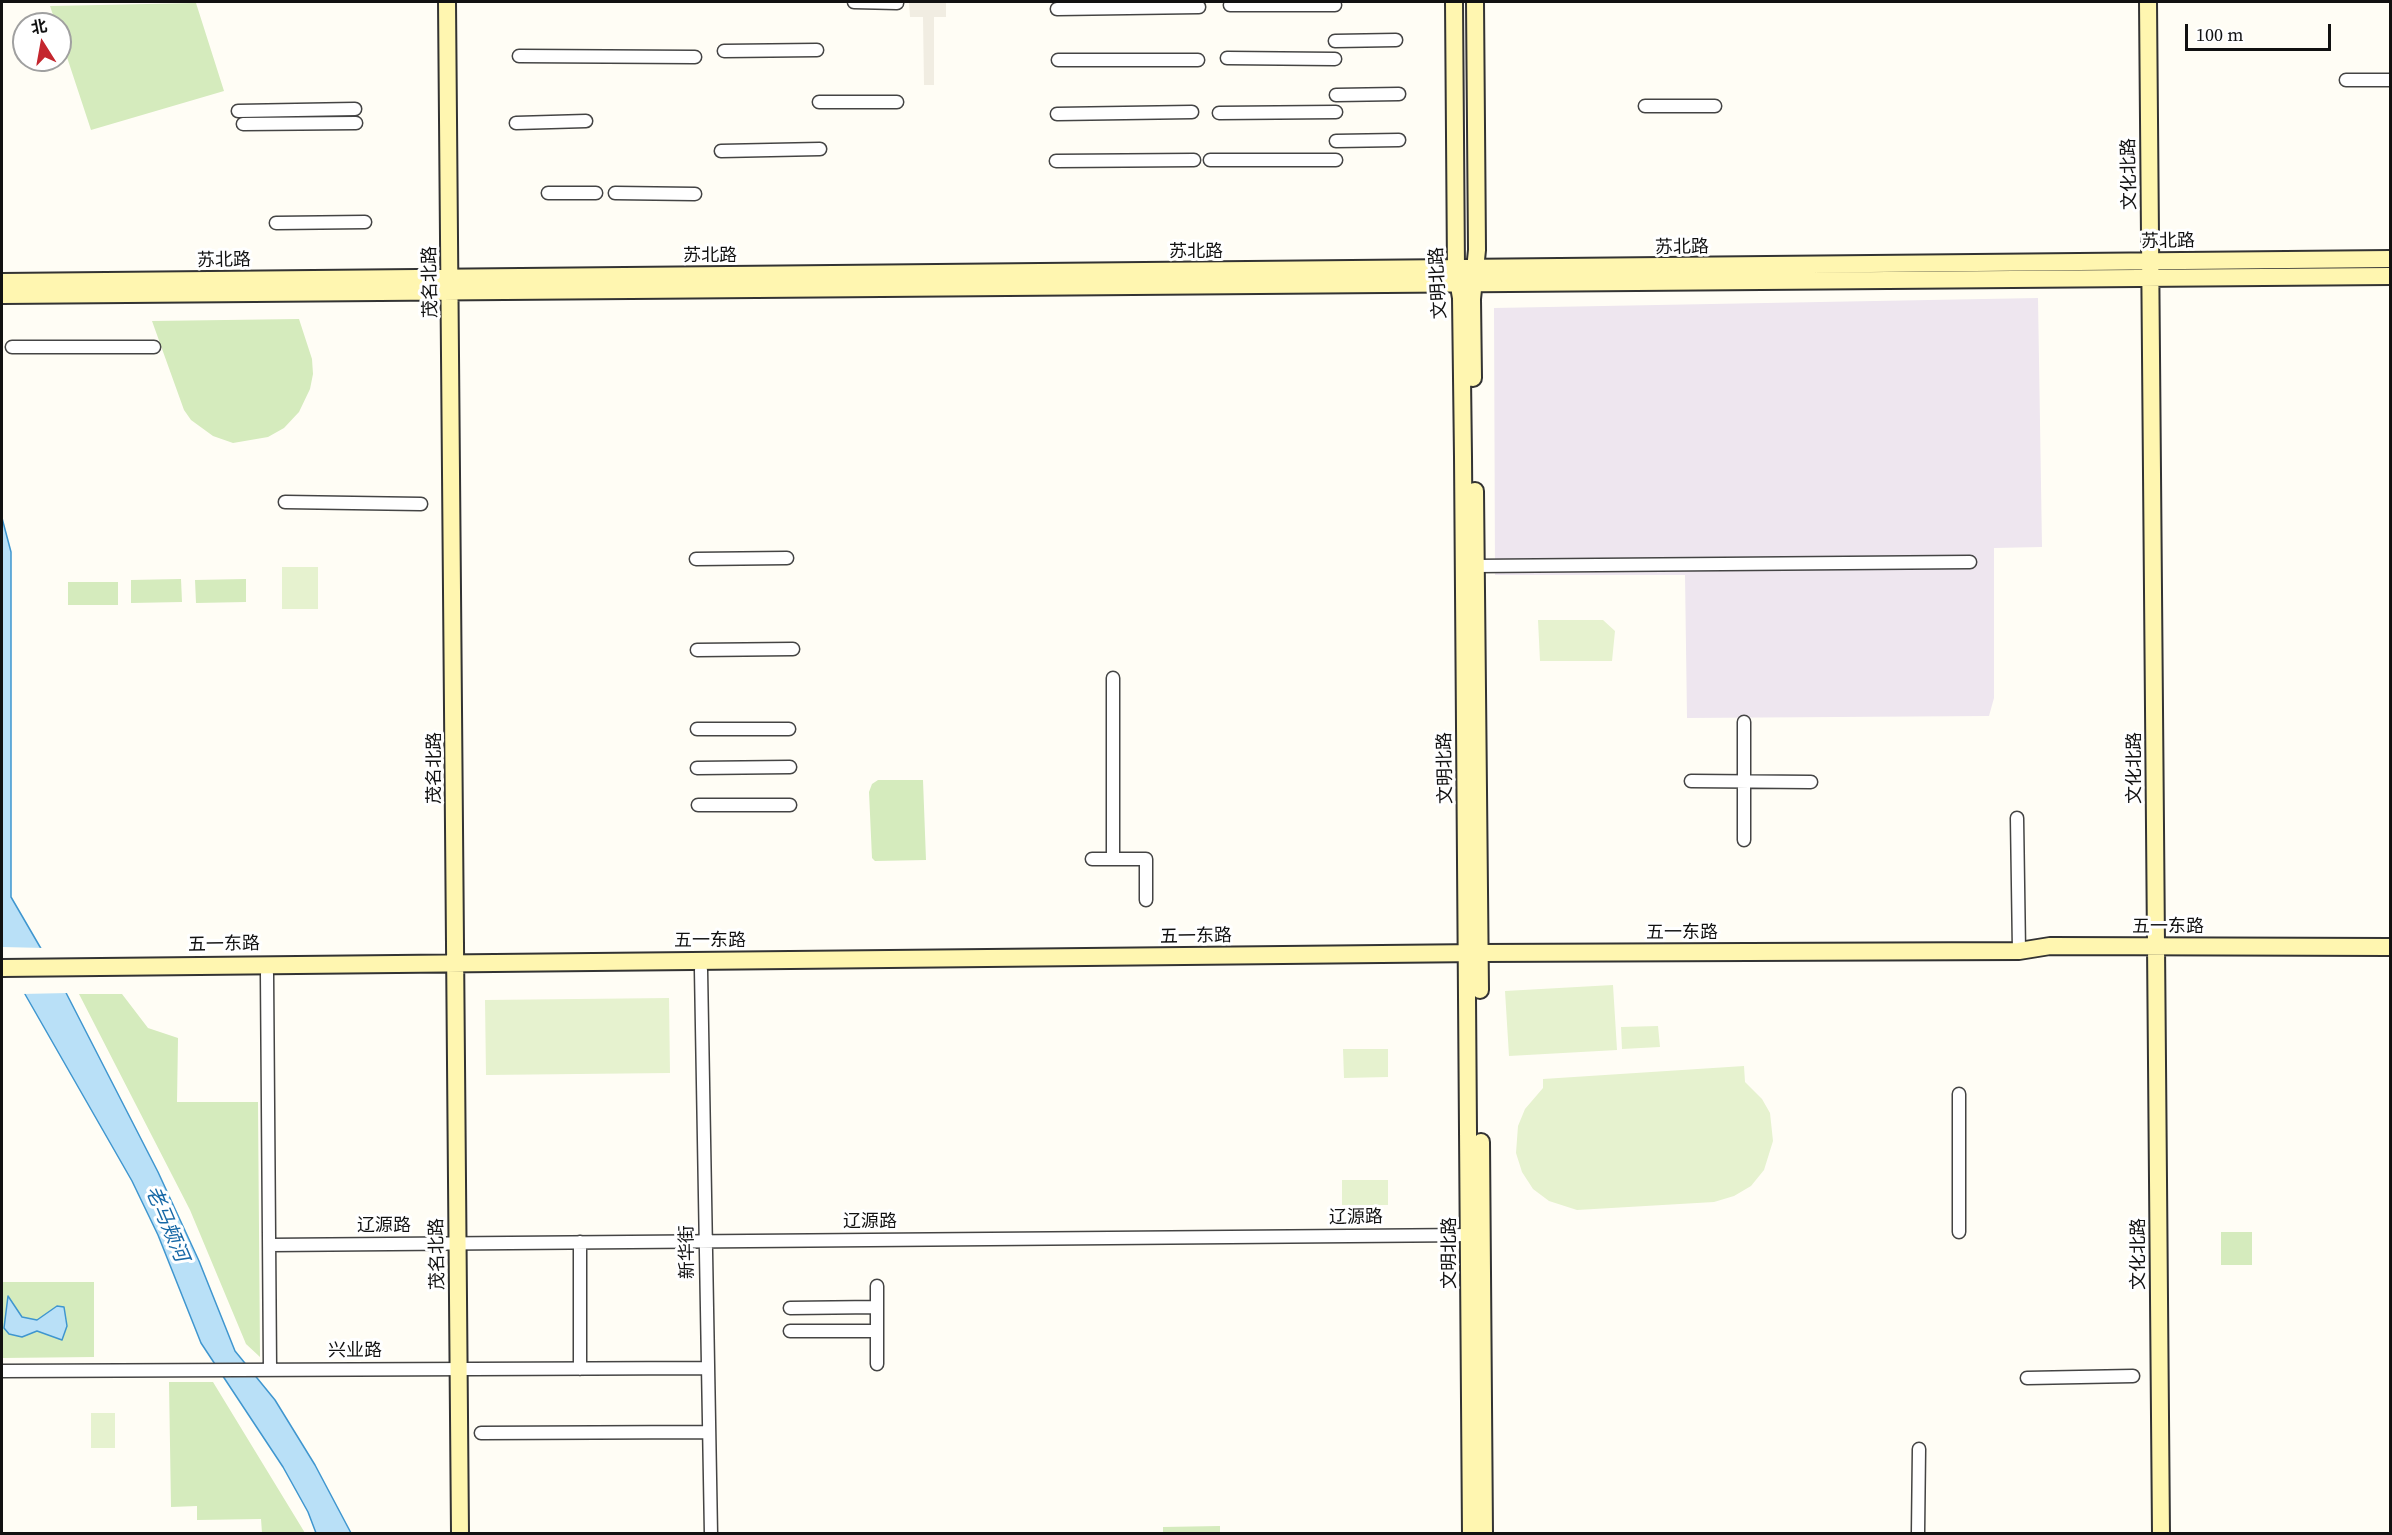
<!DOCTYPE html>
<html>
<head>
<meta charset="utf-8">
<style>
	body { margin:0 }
	#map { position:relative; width:2392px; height:1535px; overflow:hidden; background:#fffdf5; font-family:"Source Serif 4","Noto Sans SC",serif }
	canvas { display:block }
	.frame { position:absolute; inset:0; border:3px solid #111; pointer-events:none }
	.north { position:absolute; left:12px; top:12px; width:60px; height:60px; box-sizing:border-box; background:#fff; border:2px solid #a0a0a0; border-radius:50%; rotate:349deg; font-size:16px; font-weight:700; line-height:24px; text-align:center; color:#111 }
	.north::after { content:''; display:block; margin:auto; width:21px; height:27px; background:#c4262e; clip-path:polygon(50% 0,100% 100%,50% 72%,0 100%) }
	.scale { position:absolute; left:2185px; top:24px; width:146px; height:27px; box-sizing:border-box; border:3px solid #111; border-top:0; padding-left:8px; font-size:18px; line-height:21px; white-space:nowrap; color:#111; -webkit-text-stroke:4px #fff; paint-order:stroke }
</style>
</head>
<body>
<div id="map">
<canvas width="2392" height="1535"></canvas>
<div class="frame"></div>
<div class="north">北</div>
<div class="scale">100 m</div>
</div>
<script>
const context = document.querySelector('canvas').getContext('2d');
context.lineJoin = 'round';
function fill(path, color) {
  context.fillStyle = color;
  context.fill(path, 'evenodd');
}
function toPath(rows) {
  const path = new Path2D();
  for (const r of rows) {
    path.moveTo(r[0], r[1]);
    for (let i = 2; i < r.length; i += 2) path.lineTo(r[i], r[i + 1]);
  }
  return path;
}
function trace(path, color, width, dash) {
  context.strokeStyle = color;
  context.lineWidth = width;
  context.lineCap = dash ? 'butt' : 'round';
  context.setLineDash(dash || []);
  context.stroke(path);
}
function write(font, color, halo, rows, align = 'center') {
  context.font = font + ' "Source Serif 4","Noto Sans SC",serif';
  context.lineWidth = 6;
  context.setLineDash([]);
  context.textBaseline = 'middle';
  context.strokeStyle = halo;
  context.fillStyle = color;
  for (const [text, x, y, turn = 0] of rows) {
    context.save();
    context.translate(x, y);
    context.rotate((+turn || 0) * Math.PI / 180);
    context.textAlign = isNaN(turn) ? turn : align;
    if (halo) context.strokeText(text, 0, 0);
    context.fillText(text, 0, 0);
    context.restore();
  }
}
fill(toPath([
	[2038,298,2042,547,1994,548,1994,698,1989,716,1687,718,1685,575,1495,575,1494,308]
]), '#eee6ef');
fill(toPath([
	[196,3,224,91,91,130,60,36,60,24,56,24,50,6],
	[299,319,312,359,313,374,310,389,299,412,284,428,268,437,233,443,213,436,191,420,184,410,152,321],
	[181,579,182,602,131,603,131,580],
	[246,579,246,602,196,603,195,580],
	[68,582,118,582,118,605,68,605],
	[878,780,923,780,926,860,875,861,872,858,869,792,872,784],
	[79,994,122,994,148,1028,178,1038,177,1102,258,1102,260,1357,246,1344,190,1210],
	[2221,1232,2252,1232,2252,1265,2221,1265],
	[2,1282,94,1282,94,1357,2,1358],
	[169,1382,213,1382,305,1533,262,1533,261,1519,197,1520,197,1506,171,1507],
	[1220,1526,1220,1533,1163,1533,1163,1527]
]), '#d5ebbd');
fill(toPath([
	[282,567,318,567,318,609,282,609],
	[1538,620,1603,620,1615,631,1612,661,1540,661],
	[1613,985,1617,1050,1509,1056,1505,991],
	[669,998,670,1073,486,1075,485,1000],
	[1658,1026,1660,1047,1622,1049,1621,1027],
	[1343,1049,1388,1049,1388,1077,1344,1078],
	[1744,1066,1745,1082,1762,1099,1770,1113,1773,1141,1764,1170,1751,1186,1734,1196,1714,1202,1577,1210,1549,1201,1533,1189,1522,1172,1516,1153,1518,1126,1525,1109,1543,1088,1543,1079],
	[1342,1180,1388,1180,1388,1205,1342,1205],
	[91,1413,115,1413,115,1448,91,1448]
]), '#e6f2cf');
fill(toPath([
	[909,2,946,2,946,17,934,17,934,85,924,85,923,17,910,17]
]), '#f1ede2');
const water = toPath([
	[2,518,11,552,11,897,61,983,158,1172,199,1261,235,1351,275,1400,315,1465,351,1533,316,1533,308,1512,283,1467,201,1343,158,1235,132,1181,2,954,2,518],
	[8,1296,22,1317,37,1320,57,1306,64,1307,67,1326,62,1340,37,1331,22,1337,9,1334,4,1328,8,1296]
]);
fill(water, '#b9e0f7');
trace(water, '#3f96cf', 1.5);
fill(toPath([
	[2,947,45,948,69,993,21,994,2,959]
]), '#fffdf5');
const street = toPath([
	[854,2,897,3],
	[1230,5,1335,5],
	[1057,9,1199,7],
	[1335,41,1396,40],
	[724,51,817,50],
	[519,56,695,57],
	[1227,58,1335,59],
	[1058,60,1198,60],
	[2346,80,2390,80],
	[1336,95,1399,94],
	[819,102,897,102],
	[1645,106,1715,106],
	[238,111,355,109],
	[1219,113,1336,112],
	[1057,114,1192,112],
	[516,123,586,121],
	[243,124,356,123],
	[1336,141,1399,140],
	[721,151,820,149],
	[1210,160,1336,160],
	[1056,161,1194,160],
	[548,193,596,193],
	[615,193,695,194],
	[276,223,365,222],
	[12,347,154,347],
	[285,502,421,504],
	[696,559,787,558],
	[1475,566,1970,562],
	[697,650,793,649],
	[1113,678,1113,858],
	[697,729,789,729],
	[697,768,790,767],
	[1691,781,1811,782],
	[698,805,790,805],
	[2017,818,2019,951],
	[1744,840,1744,722],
	[1092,859,1146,859,1146,900],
	[701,970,711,1534],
	[267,974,270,1368],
	[1959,1232,1959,1094],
	[580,1242,580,1369],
	[270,1245,1470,1235],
	[877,1286,877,1364],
	[790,1308,877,1307],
	[790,1331,877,1331],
	[2,1371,708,1368],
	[2027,1378,2133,1376],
	[481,1433,709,1432],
	[1918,1533,1919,1449]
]);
const secondary = toPath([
	[447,2,460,1534],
	[1454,2,1456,269,1461,298,1463,457,1471,1534],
	[2148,2,2161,1534],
	[2,282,2390,259],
	[2,295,2390,276],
	[1473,378,1472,299,1477,250,1475,2],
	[1475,491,1480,990],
	[2,968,1480,953,2019,951,2050,946,2390,947],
	[1481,1142,1484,1534]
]);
trace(street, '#444', 15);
trace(secondary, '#333', 20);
trace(street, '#fff', 12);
trace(secondary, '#fff6b0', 16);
write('18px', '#111', '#fff', [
	["文化北路",2130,174,-91],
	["苏北路",2168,242,-1],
	["苏北路",1682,248,-1],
	["苏北路",1196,252],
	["苏北路",710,256],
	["苏北路",224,261,-1],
	["茂名北路",431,282,-91],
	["文明北路",1439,283,-93],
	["茂名北路",435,768,-90],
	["文明北路",1446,768,-91],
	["文化北路",2135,768,-90],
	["五一东路",2168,927],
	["五一东路",1682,933],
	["五一东路",1196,937,-1],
	["五一东路",710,941],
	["五一东路",224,945,-1],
	["辽源路",1356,1218,-1],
	["辽源路",870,1222],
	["辽源路",384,1226],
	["新华街",688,1252,-91],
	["文明北路",1450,1253,-90],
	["茂名北路",438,1254,-91],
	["文化北路",2139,1254,-90],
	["兴业路",355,1351]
]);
write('italic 20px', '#1768a6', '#fff', [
	["老马颊河",166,1224,67]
]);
</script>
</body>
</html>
